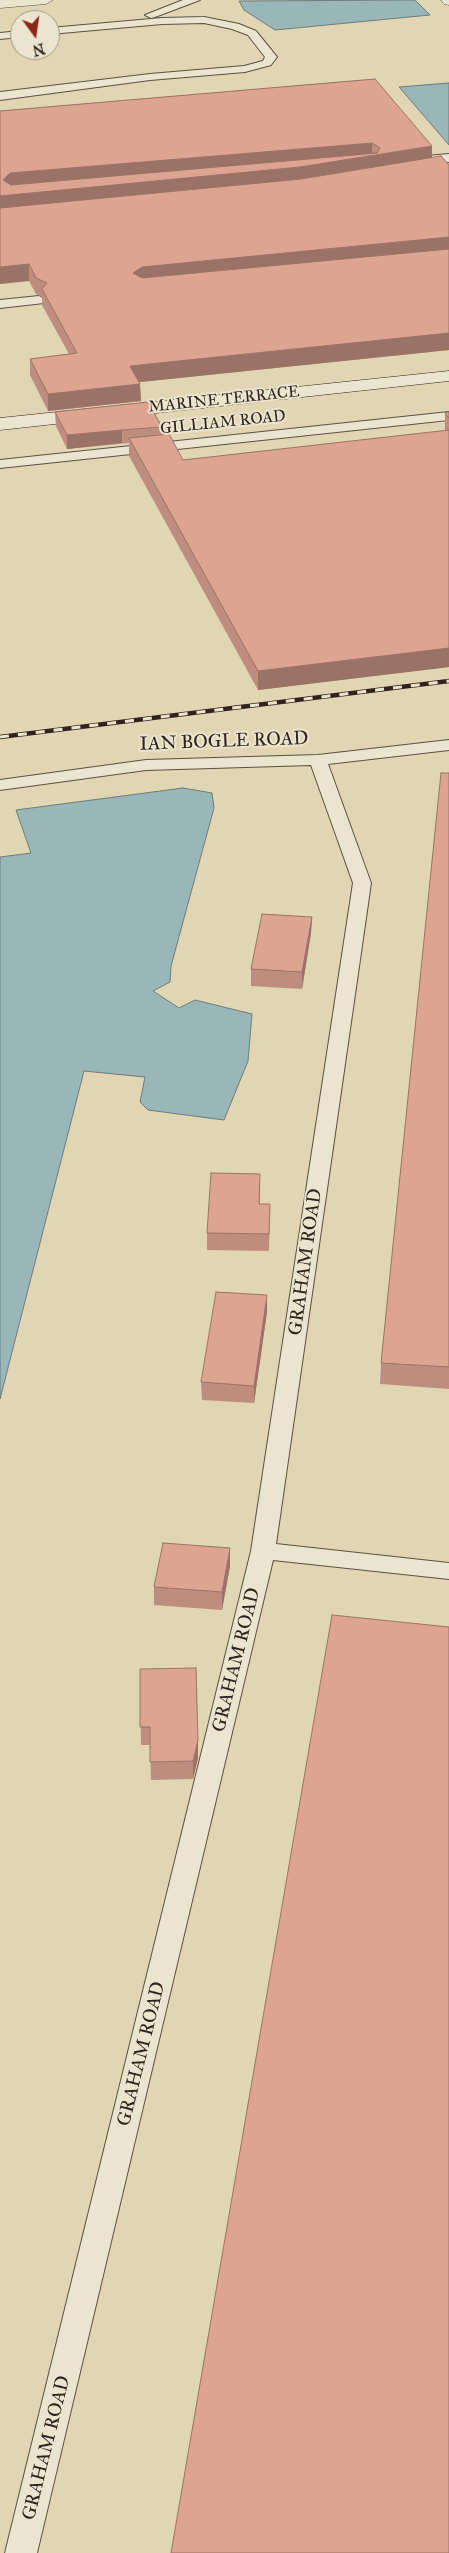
<!DOCTYPE html>
<html>
<head>
<meta charset="utf-8">
<style>
	body { margin:0 }
	#map { position:relative; width:449px; height:2553px; overflow:hidden; background:#e0d6b3; font-family:"IM FELL Great Primer",serif }
	canvas { display:block }
	.north { position:absolute; left:10px; top:10px; width:50px; height:50px; box-sizing:border-box; background:#ebe4ce; border:1px solid #a09787; border-radius:50%; rotate:166deg; font-size:14px; font-weight:700; line-height:20px; text-align:center; color:#2f231c }
	.north::after { content:''; display:block; margin:auto; width:18px; height:22px; background:#8f2418; clip-path:polygon(50% 0,100% 100%,50% 72%,0 100%) }
</style>
</head>
<body>
<div id="map">
<canvas width="449" height="2553"></canvas>
<div class="north">N</div>
</div>
<script>
const context = document.querySelector('canvas').getContext('2d');
context.lineJoin = 'round';
function fill(path, color) {
  context.fillStyle = color;
  context.fill(path, 'evenodd');
}
function toPath(rows) {
  const path = new Path2D();
  for (const r of rows) {
    path.moveTo(r[0], r[1]);
    for (let i = 2; i < r.length; i += 2) path.lineTo(r[i], r[i + 1]);
  }
  return path;
}
function trace(path, color, width, dash) {
  context.strokeStyle = color;
  context.lineWidth = width;
  context.lineCap = dash ? 'butt' : 'round';
  context.setLineDash(dash || []);
  context.stroke(path);
}
function write(font, color, halo, rows, align = 'center') {
  context.font = font + ' "IM FELL Great Primer",serif';
  context.lineWidth = 4;
  context.setLineDash([]);
  context.textBaseline = 'middle';
  context.strokeStyle = halo;
  context.fillStyle = color;
  for (const [text, x, y, turn = 0] of rows) {
    context.save();
    context.translate(x, y);
    context.rotate((+turn || 0) * Math.PI / 180);
    context.textAlign = isNaN(turn) ? turn : align;
    if (halo) context.strokeText(text, 0, 0);
    context.fillText(text, 0, 0);
    context.restore();
  }
}
const water = toPath([
	[415,0,430,15,275,30,244,10,239,1,415,0],
	[449,83,449,145,399,87,449,83],
	[183,788,212,793,214,808,171,966,170,982,153,991,179,1008,195,1000,252,1014,248,1061,224,1120,148,1110,140,1102,145,1077,84,1071,0,1399,0,857,31,853,16,810,183,788]
]);
fill(water, '#99b6b8');
trace(water, '#6f7b7a', 1);
const service = toPath([
	[183,0,200,0,155,17,151,18,145,15,183,0],
	[204,17,239,24,256,31,277,57,271,65,245,72,150,80,0,100,0,92,150,74,244,66,263,61,265,57,248,35,232,29,204,23,162,24,50,34,50,28,162,18,204,17],
	[20,31,20,37,0,39,0,33,20,31],
	[449,154,449,162,415,165,409,161,415,157,449,154],
	[39,296,46,300,44,303,0,308,0,300,39,296],
	[449,412,449,420,0,468,0,460,449,412],
	[449,740,449,750,328,764,371,883,276,1544,449,1563,449,1579,273,1560,37,2553,5,2553,251,1551,353,883,311,765,146,770,0,790,0,780,146,760,318,755,449,740]
]);
const minor = toPath([
	[0,0,53,0,46,4,0,8,0,0],
	[441,0,449,0,449,5,444,4,441,0]
]);
const secondary = toPath([
	[449,371,449,381,0,430,0,418,449,371]
]);
trace(service, '#5b5042', 2);
trace(minor, '#5b5042', 1);
trace(secondary, '#2f231c', 1);
fill(service, '#ebe4ce');
fill(minor, '#ebe4ce');
fill(secondary, '#ebe4ce');
const rail = toPath([
	[0,737,449,681]
]);
trace(rail, '#2f231c', 4.5);
trace(rail, '#ebe4ce', 3, [9]);
fill(toPath([
	[375,79,432,157,449,165,449,350,139,382,140,384,141,401,48,411,30,375,30,359,69,354,42,305,42,297,36,294,29,281,0,111],
	[55,412,162,427,163,435,183,460,445,431,445,413,449,412,449,667,258,690,129,456,129,443,67,449,56,426],
	[449,773,449,1389,380,1384,381,1363],
	[312,917,311,933,302,989,251,986,251,969],
	[260,1191,260,1204,270,1204,269,1251,207,1250,207,1233],
	[267,1312,254,1403,202,1400,201,1382],
	[230,1566,222,1610,154,1605,154,1587],
	[140,1669,198,1740,198,1758,193,1779,151,1780,150,1745,141,1745]
]), '#be8d7e');
fill(toPath([
	[372,143,372,156,432,146,432,161,300,183,0,212,0,196,3,180,10,173],
	[449,237,449,253,142,283,133,273,142,267],
	[29,264,29,281,0,284,0,267],
	[449,333,449,350,131,383,130,366],
	[140,384,141,401,48,411,48,394],
	[122,430,122,443,67,449,67,435],
	[449,648,449,667,258,690,258,671],
	[312,917,311,933,302,989,302,972],
	[267,1295,267,1312,254,1403,254,1386],
	[230,1548,230,1566,222,1610,222,1592],
	[198,1740,198,1758,193,1779,193,1761]
]), '#9b7366');
const building = toPath([
	[375,79,432,146,300,167,0,196,0,111,375,79],
	[372,143,380,148,377,153,11,185,3,180,10,173,372,143],
	[441,156,449,165,449,237,142,267,133,273,142,278,449,249,449,333,130,366,140,384,48,394,30,359,77,353,42,289,47,283,36,278,29,264,0,267,0,208,301,179,441,156],
	[148,402,162,427,122,430,67,435,55,412,148,402],
	[449,412,449,418,445,413,449,412],
	[449,430,449,648,258,671,129,438,169,434,183,460,449,430],
	[441,773,449,773,449,1367,381,1363,441,773],
	[262,914,312,917,302,972,251,969,262,914],
	[211,1173,260,1174,259,1204,270,1204,269,1234,207,1233,211,1173],
	[216,1292,267,1295,254,1386,201,1382,216,1292],
	[163,1543,230,1548,222,1592,154,1587,163,1543],
	[332,1615,449,1627,449,2553,171,2553,332,1615],
	[196,1668,198,1740,193,1761,150,1762,150,1727,140,1727,140,1669,196,1668]
]);
fill(building, '#dda492');
trace(building, '#9b7366', 1);
write('16px', '#2f231c', '#ebe4ce', [
	["MARINE TERRACE",224,400,-6],
	["GILLIAM ROAD",223,423,-6]
]);
write('19px', '#2f231c', '#ebe4ce', [
	["IAN BOGLE ROAD",224,742,-2],
	["GRAHAM ROAD",306,1262,-82],
	["GRAHAM ROAD",237,1660,-76],
	["GRAHAM ROAD",142,2054,-76],
	["GRAHAM ROAD",47,2448,-76]
]);
</script>
</body>
</html>
